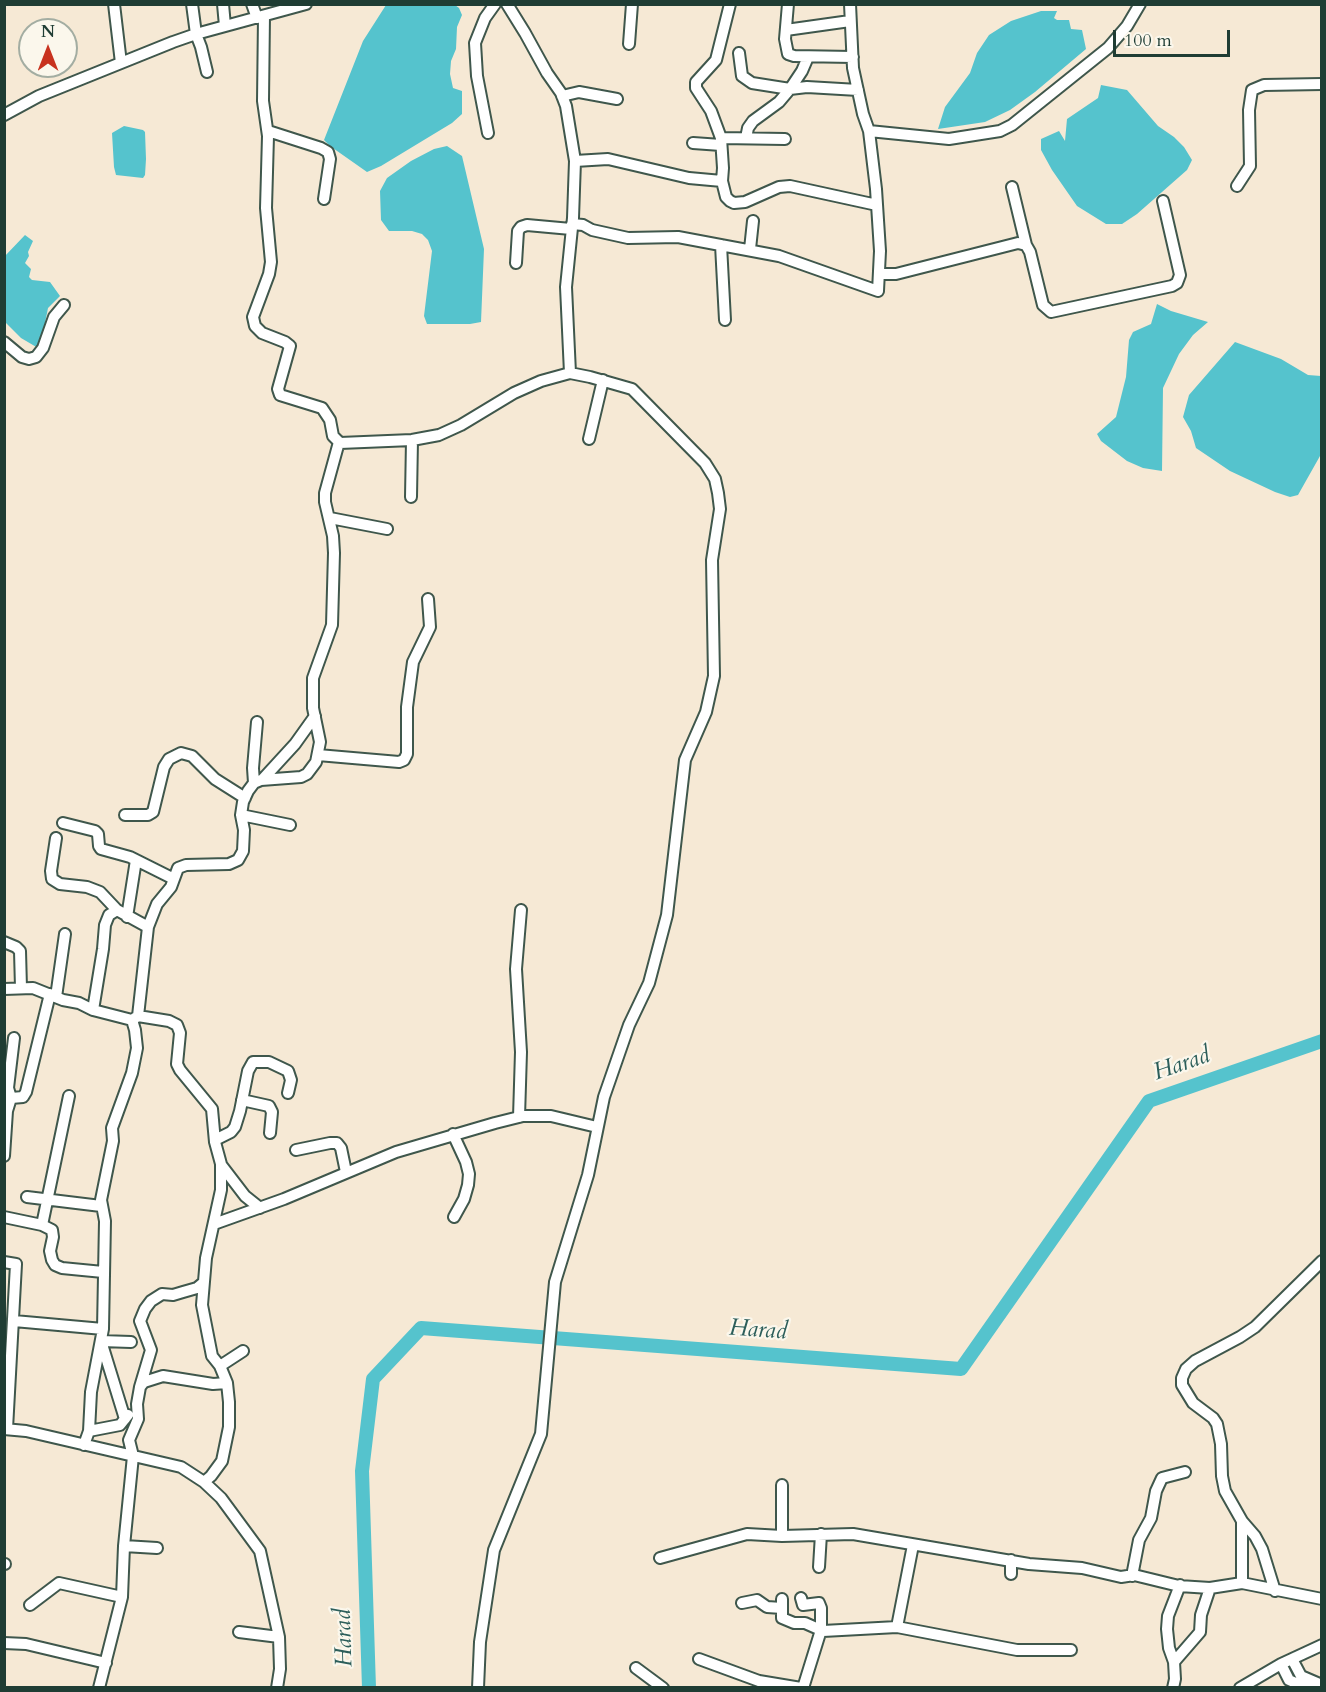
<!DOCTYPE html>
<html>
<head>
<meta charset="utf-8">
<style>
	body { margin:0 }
	#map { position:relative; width:1326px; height:1692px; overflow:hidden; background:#f6e9d5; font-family:Cardo,serif }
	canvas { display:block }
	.frame { position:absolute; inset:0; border:6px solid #1f3d34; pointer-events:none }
	.north { position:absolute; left:18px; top:18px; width:60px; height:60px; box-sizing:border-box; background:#fbf7ec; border:2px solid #a3ada2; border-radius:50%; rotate:0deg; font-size:16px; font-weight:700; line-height:24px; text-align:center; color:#1f3d34 }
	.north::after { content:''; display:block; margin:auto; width:21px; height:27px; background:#c8321e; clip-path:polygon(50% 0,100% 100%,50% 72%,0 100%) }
	.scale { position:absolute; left:1113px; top:30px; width:117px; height:27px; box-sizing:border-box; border:3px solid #1f3d34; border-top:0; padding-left:8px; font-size:18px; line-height:21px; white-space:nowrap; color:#1f3d34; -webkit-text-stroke:4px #fbf7ec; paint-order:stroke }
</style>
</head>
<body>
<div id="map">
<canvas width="1326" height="1692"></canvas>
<div class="frame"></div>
<div class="north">N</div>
<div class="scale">100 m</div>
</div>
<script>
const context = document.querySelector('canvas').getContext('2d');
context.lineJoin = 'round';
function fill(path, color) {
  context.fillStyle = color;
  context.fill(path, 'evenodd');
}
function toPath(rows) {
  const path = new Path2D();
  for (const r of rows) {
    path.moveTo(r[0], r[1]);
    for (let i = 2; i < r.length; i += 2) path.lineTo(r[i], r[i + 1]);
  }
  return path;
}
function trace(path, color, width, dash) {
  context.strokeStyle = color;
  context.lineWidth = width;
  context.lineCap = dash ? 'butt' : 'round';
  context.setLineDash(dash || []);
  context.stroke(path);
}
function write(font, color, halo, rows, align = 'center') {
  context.font = font + ' Cardo,serif';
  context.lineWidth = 4.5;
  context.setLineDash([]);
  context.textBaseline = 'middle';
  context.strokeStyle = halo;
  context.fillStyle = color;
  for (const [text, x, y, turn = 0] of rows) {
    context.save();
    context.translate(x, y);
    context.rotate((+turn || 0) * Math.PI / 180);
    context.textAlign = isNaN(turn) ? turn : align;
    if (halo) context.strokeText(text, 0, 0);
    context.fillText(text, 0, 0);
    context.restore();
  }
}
fill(toPath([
	[386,5,455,5,459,8,462,15,457,27,456,49,451,61,450,74,453,88,462,91,462,114,452,123,381,166,367,172,330,146,324,140,363,41],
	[1041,11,1057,11,1054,18,1057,20,1069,20,1071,29,1082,30,1086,49,1035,92,1010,110,985,122,938,129,945,107,970,73,977,53,989,35,1011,21],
	[1101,85,1127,90,1158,126,1174,137,1184,147,1192,160,1187,170,1137,214,1122,224,1106,224,1077,206,1052,170,1041,150,1041,139,1059,131,1065,141,1067,119,1098,98],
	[124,126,143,130,145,132,146,159,145,175,143,178,116,175,114,167,112,133],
	[447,146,462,156,484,249,481,322,470,324,427,324,424,316,432,251,428,240,422,234,412,231,389,231,381,220,380,191,387,178,411,161,434,149],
	[25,235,33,241,28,252,29,256,25,263,31,269,29,277,32,280,50,282,60,296,48,308,41,343,38,348,21,338,5,322,4,257],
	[1157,304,1171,311,1208,322,1193,335,1179,354,1163,388,1162,471,1143,468,1127,461,1101,441,1097,434,1116,417,1126,377,1129,340,1133,332,1151,324],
	[1235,342,1281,359,1308,375,1321,376,1321,447,1320,456,1298,495,1290,497,1275,492,1230,471,1196,448,1191,431,1183,417,1189,395]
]), '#55c3cd');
trace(toPath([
	[369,1688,362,1471,373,1379,421,1328,961,1369,1149,1101,1322,1041]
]), '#55c3cd', 14);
const minor = toPath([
	[114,4,121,63],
	[192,4,196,34,201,47,207,72],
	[223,4,225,26],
	[252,4,257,18],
	[507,4,525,33,547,73,561,93,566,106,575,161,573,218,566,287,570,373],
	[788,4,785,39,788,54,794,56,853,57],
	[264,16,263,101,268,136,266,208,271,262,269,274,253,317,255,326,262,333,285,342,290,346,278,389,280,395,322,408,330,420,333,436,340,443,412,440,439,435,461,425,514,393,541,381,570,373,590,377,632,389,705,463,715,479,718,493,720,509,712,560,714,676,706,712,685,760,667,915,649,983,629,1025,604,1097,588,1175,555,1282,541,1434,494,1550,480,1642,478,1688],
	[786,30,850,21],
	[629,44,632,4],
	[739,53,742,76,752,83,790,89,807,87,858,90],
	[562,96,579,92,617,99],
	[4,115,39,96,173,42,196,34,306,4],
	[268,131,321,148,328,152,330,159,324,199],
	[869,131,949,139,1000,131,1012,125,1108,48,1127,26,1140,4],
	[488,133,477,76,475,43,485,18,495,4],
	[721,138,785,139],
	[746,138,748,128,753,121,779,102,790,89,802,71,808,57],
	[693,143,721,145],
	[575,161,608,159,689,178,722,181,723,168,721,138,711,111,696,88,696,82,716,60,730,4],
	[722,181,726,197,730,201,734,203,745,202,779,187,790,186,877,205],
	[1237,186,1250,166,1249,110,1252,90,1264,85,1322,84],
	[1012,187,1026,245],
	[572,224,583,225,592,230,628,238,678,237,779,256,878,291,880,251,876,189,869,131,863,114,853,68,850,4],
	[721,245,725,320],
	[750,249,753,221],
	[516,263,518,231,521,227,527,225,571,229],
	[879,274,896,274,1018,243,1026,245,1030,252,1043,305,1051,312,1172,286,1177,283,1180,275,1163,201],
	[4,342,22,357,29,359,36,357,43,348,54,317,64,305],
	[589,439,603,380],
	[411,497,412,440],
	[330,518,387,529],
	[318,755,399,762,404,760,407,754,407,707,413,662,430,627,428,599],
	[262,780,295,744,315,716],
	[254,783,253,768,257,722],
	[125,815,148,815,153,812,164,767,169,759,181,753,192,756,215,779,245,798],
	[241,815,290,825],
	[63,823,95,831,98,834,99,846,101,849,130,857,174,879],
	[56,838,51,871,52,879,60,884,87,887,100,892,117,910,148,927],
	[127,917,136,860],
	[4,942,16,947,20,951,21,988],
	[4,989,33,988,63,1000,79,1003,93,1010,132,1020,135,1030,137,1048,132,1073,112,1128,113,1141,101,1200,105,1221,103,1329,91,1392,89,1431,84,1445],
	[56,997,65,934],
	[93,1010,103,949,105,925,109,915,117,910],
	[138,1016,169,1021,177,1025,180,1033,177,1064,180,1070,212,1109,215,1142,221,1164,221,1190,206,1258,202,1305,212,1356,220,1366,227,1383,229,1402,229,1427,222,1461,211,1476,204,1482],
	[132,1020,138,1016,148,927,157,904,171,887,178,868,186,865,229,864,238,860,243,851,244,830,241,815,243,802,248,791,254,783,261,780,301,777,307,774,316,762,320,742,313,708,313,678,332,625,334,553,333,536,325,502,325,493,339,442],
	[11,1098,23,1097,26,1092,50,994],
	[242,1100,269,1106,272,1112,270,1133],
	[519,1117,521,1052,516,969,521,910],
	[453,1134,466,1162,469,1174,468,1185,464,1199,454,1217],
	[215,1140,231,1132,235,1127,240,1111,248,1071,253,1062,269,1062,288,1071,291,1080,288,1093],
	[296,1150,330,1143,337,1143,341,1148,346,1172],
	[4,1156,7,1111,11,1098,8,1088,14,1038],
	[222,1166,245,1196,260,1208],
	[27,1197,101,1206],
	[4,1217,42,1225,52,1230,53,1237,50,1251,52,1260,55,1265,62,1268,103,1272],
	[214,1224,284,1199,396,1152,495,1123,523,1116,551,1116,597,1127],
	[42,1225,69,1096],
	[4,1262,16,1264,7,1429],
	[14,1321,103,1329],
	[220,1366,243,1351],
	[140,1387,151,1350,140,1321,145,1309,151,1301,162,1294,173,1295,183,1292,197,1288,203,1283],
	[125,1419,101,1341,131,1342],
	[4,1429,26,1431,181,1467,204,1482,221,1498,260,1551,279,1637,280,1669,277,1688],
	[89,1431,120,1425,128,1415],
	[1242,1521,1242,1583],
	[782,1536,782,1485],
	[124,1546,157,1548],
	[660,1558,747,1534,782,1536,853,1534,1029,1564,1082,1568,1121,1577,1134,1575,1179,1586,1210,1588,1242,1583,1322,1599],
	[4,1564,5,1564],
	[819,1567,821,1534],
	[1011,1574,1011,1560],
	[1132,1576,1139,1540,1151,1518,1156,1491,1162,1478,1185,1472],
	[1275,1591,1262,1549,1255,1536,1242,1521,1225,1491,1222,1476,1221,1444,1217,1424,1213,1418,1193,1403,1182,1385,1182,1378,1186,1369,1195,1361,1240,1337,1255,1327,1322,1261],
	[801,1598,803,1605,819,1603,821,1608,821,1630,803,1688],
	[782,1599,782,1618,794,1623,805,1623,823,1631,897,1627,1017,1650,1071,1650],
	[742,1603,757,1600,767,1607,782,1608],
	[30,1605,59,1583,122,1597],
	[897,1627,913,1545],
	[239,1632,279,1637],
	[4,1643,26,1644,106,1663],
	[699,1659,759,1681,801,1688],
	[1292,1659,1301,1676,1322,1685],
	[1174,1662,1200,1632,1201,1615,1210,1588],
	[1281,1664,1289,1680,1307,1688],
	[636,1668,663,1688],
	[99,1688,122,1597,124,1546,133,1456,129,1440,138,1419,137,1404,140,1387,144,1382,163,1376,213,1384,227,1383],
	[1173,1688,1175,1679,1174,1662,1169,1648,1167,1629,1168,1616,1180,1585],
	[1240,1688,1281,1664,1322,1645]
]);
trace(minor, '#3f574c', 14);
trace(minor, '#fff', 10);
write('italic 24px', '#2c5e5a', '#fbf7ec', [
	["Harad",1182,1065,-19],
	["Harad",758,1331,4],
	["Harad",345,1638,-92]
]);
</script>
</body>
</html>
